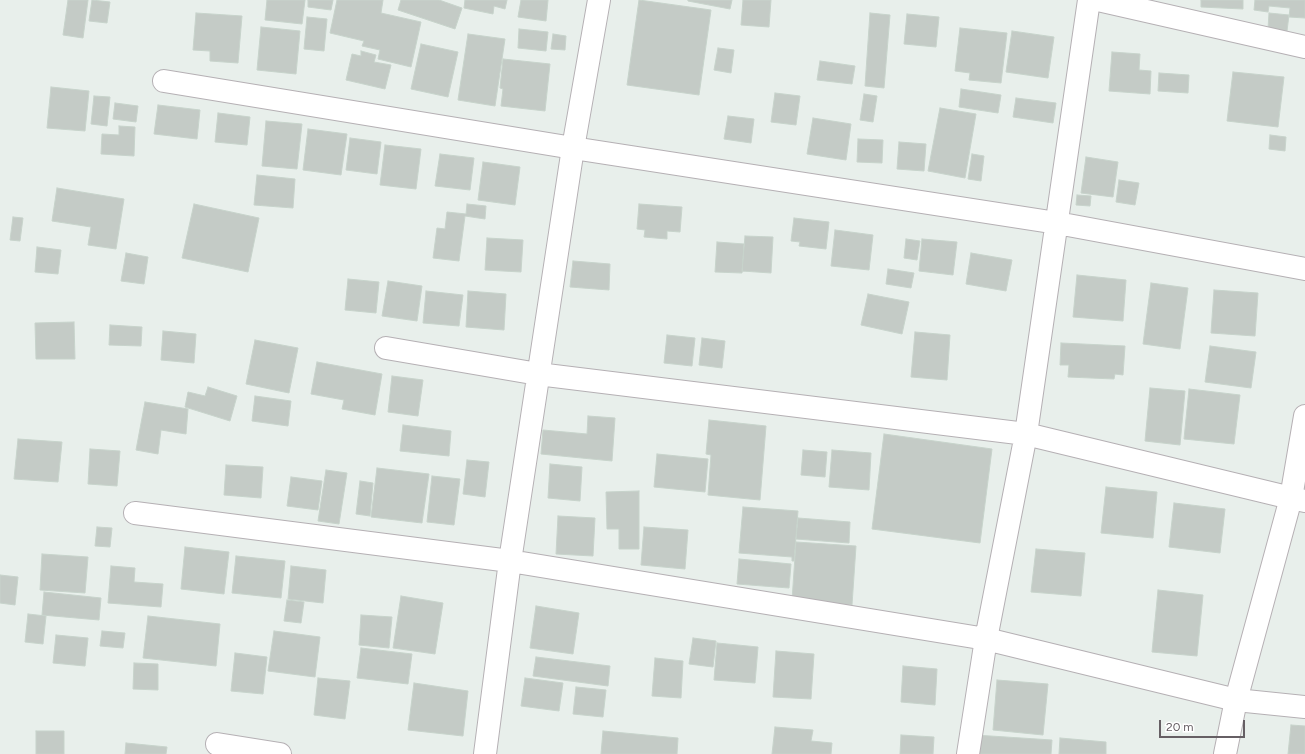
<!DOCTYPE html>
<html>
<head>
<meta charset="utf-8">
<style>
	body { margin:0 }
	#map { position:relative; width:1305px; height:754px; overflow:hidden; background:#e8efeb; font-family:Figtree,sans-serif }
	canvas { display:block }
	.scale { position:absolute; left:1159px; top:720px; width:86px; height:18px; box-sizing:border-box; border:2px solid #665f64; border-top:0; padding-left:5px; font-size:12px; line-height:14px; white-space:nowrap; color:#665f64; -webkit-text-stroke:3px #fff; paint-order:stroke }
</style>
</head>
<body>
<div id="map">
<canvas width="1305" height="754"></canvas>
<div class="scale">20 m</div>
</div>
<script>
const context = document.querySelector('canvas').getContext('2d');
context.lineJoin = 'round';
function fill(path, color) {
  context.fillStyle = color;
  context.fill(path, 'evenodd');
}
function toPath(rows) {
  const path = new Path2D();
  for (const r of rows) {
    path.moveTo(r[0], r[1]);
    for (let i = 2; i < r.length; i += 2) path.lineTo(r[i], r[i + 1]);
  }
  return path;
}
function trace(path, color, width, dash) {
  context.strokeStyle = color;
  context.lineWidth = width;
  context.lineCap = dash ? 'butt' : 'round';
  context.setLineDash(dash || []);
  context.stroke(path);
}
const building = toPath([
	[68,0,88,0,83,38,63,35,68,0],
	[92,0,110,2,107,23,89,21,92,0],
	[267,0,305,0,302,24,265,20,267,0],
	[308,0,333,0,331,10,308,7,308,0],
	[337,0,383,0,381,13,421,22,411,67,378,59,380,50,362,46,364,41,330,33,337,0],
	[401,0,439,0,462,8,455,29,398,10,401,0],
	[465,0,507,0,505,9,494,6,493,14,464,8,465,0],
	[521,0,548,0,546,21,518,17,521,0],
	[639,0,711,10,699,95,627,85,639,0],
	[688,0,732,0,730,9,688,1,688,0],
	[743,0,771,0,769,27,741,25,743,0],
	[1201,0,1243,0,1243,9,1201,7,1201,0],
	[1255,0,1305,0,1305,18,1289,17,1290,8,1269,6,1268,12,1254,10,1255,0],
	[196,13,242,16,238,63,210,61,210,51,193,50,196,13],
	[870,13,890,15,884,88,865,86,870,13],
	[1269,13,1289,15,1287,31,1268,29,1269,13],
	[907,14,939,17,936,47,904,44,907,14],
	[307,17,327,19,324,51,304,49,307,17],
	[261,27,300,31,296,74,257,70,261,27],
	[960,28,1007,33,1001,83,969,80,970,73,955,71,960,28],
	[519,29,548,32,546,51,518,48,519,29],
	[1012,31,1054,37,1048,78,1006,72,1012,31],
	[468,34,505,39,495,106,458,100,468,34],
	[553,34,566,36,565,50,551,49,553,34],
	[421,44,458,52,448,97,411,89,421,44],
	[718,48,734,50,731,73,714,70,718,48],
	[361,51,376,55,374,62,391,65,385,89,346,80,352,54,361,56,361,51],
	[1112,52,1140,54,1139,70,1151,71,1150,94,1109,91,1112,52],
	[503,59,550,64,545,111,501,106,503,89,500,88,503,59],
	[820,61,855,66,852,84,817,80,820,61],
	[1233,72,1284,77,1278,127,1227,121,1233,72],
	[1159,73,1189,75,1188,93,1158,91,1159,73],
	[51,87,89,91,85,131,47,128,51,87],
	[961,89,1001,95,998,113,959,107,961,89],
	[775,93,800,96,796,125,771,122,775,93],
	[864,94,877,96,873,122,860,120,864,94],
	[94,96,110,97,107,126,91,124,94,96],
	[1016,98,1056,103,1053,123,1013,117,1016,98],
	[115,103,138,106,136,122,113,119,115,103],
	[158,105,200,110,197,139,154,134,158,105],
	[940,108,976,114,965,178,928,171,940,108],
	[218,113,250,117,247,145,215,142,218,113],
	[728,116,754,119,751,143,724,139,728,116],
	[813,118,851,124,846,160,807,154,813,118],
	[266,121,302,124,297,169,262,166,266,121],
	[119,126,135,127,134,156,101,154,102,134,119,135,119,126],
	[308,129,347,134,341,175,303,170,308,129],
	[1270,135,1286,137,1285,151,1269,149,1270,135],
	[350,138,381,142,377,174,346,170,350,138],
	[858,139,883,140,882,163,857,162,858,139],
	[899,142,926,144,924,171,897,169,899,142],
	[385,145,421,149,416,189,380,185,385,145],
	[440,154,474,158,470,190,435,186,440,154],
	[972,154,984,156,981,181,968,179,972,154],
	[1086,157,1118,162,1113,197,1081,193,1086,157],
	[483,162,520,167,515,205,478,200,483,162],
	[257,175,295,179,293,208,254,205,257,175],
	[1119,180,1139,183,1135,205,1116,202,1119,180],
	[57,188,124,199,116,249,88,245,91,227,52,221,57,188],
	[1077,195,1091,196,1090,206,1076,205,1077,195],
	[194,204,259,218,248,272,182,258,194,204],
	[467,204,486,206,485,219,465,216,459,261,433,258,437,228,445,229,447,212,466,214,467,204],
	[639,204,682,207,680,232,667,231,667,239,644,237,645,230,637,229,639,204],
	[13,217,23,218,20,241,10,240,13,217],
	[794,218,829,222,826,249,799,246,800,242,791,241,794,218],
	[835,230,873,235,869,270,831,266,835,230],
	[745,236,773,237,771,273,742,271,745,236],
	[487,238,523,240,521,272,485,270,487,238],
	[906,239,920,241,917,260,904,258,906,239],
	[922,239,957,242,953,275,919,271,922,239],
	[717,242,744,244,742,273,715,272,717,242],
	[37,247,61,250,58,274,35,272,37,247],
	[126,253,148,257,144,284,121,281,126,253],
	[971,253,1012,260,1006,291,966,284,971,253],
	[573,261,610,264,609,290,570,287,573,261],
	[888,269,914,273,911,288,886,284,888,269],
	[1077,275,1126,280,1123,321,1073,317,1077,275],
	[348,279,379,282,376,313,345,310,348,279],
	[388,281,422,286,417,321,382,316,388,281],
	[1151,283,1188,288,1180,349,1143,344,1151,283],
	[1214,290,1258,293,1255,336,1211,333,1214,290],
	[426,291,463,295,459,326,423,323,426,291],
	[468,291,506,294,504,330,466,327,468,291],
	[868,294,909,302,902,334,861,325,868,294],
	[74,322,75,359,36,359,35,323,74,322],
	[110,325,142,327,141,346,109,345,110,325],
	[163,331,196,334,194,363,161,360,163,331],
	[915,332,950,335,947,380,911,377,915,332],
	[667,335,695,338,692,366,664,363,667,335],
	[702,338,725,341,722,368,699,365,702,338],
	[255,340,298,348,289,393,246,384,255,340],
	[1061,343,1125,346,1123,375,1115,374,1114,379,1068,377,1069,365,1060,365,1061,343],
	[1210,346,1256,352,1251,388,1205,382,1210,346],
	[317,362,382,374,375,415,342,409,344,400,311,394,317,362],
	[392,376,423,380,418,416,388,412,392,376],
	[208,387,237,396,230,421,185,407,188,392,205,396,208,387],
	[1150,388,1185,391,1180,445,1145,441,1150,388],
	[1189,389,1240,395,1234,444,1184,439,1189,389],
	[255,396,291,401,288,426,252,421,255,396],
	[145,402,188,409,186,434,161,430,158,454,136,450,145,402],
	[588,416,615,418,612,461,541,454,543,430,587,434,588,416],
	[709,420,766,426,760,500,708,495,711,455,706,454,709,420],
	[403,425,451,431,449,456,400,451,403,425],
	[884,434,992,449,980,543,872,529,884,434],
	[18,439,62,442,58,482,14,479,18,439],
	[90,449,120,451,117,486,88,484,90,449],
	[803,450,827,452,825,477,801,475,803,450],
	[832,450,871,453,869,490,829,487,832,450],
	[657,454,708,459,705,492,654,487,657,454],
	[467,460,489,462,485,497,463,494,467,460],
	[550,464,582,467,580,501,548,498,550,464],
	[226,465,263,467,261,498,224,495,226,465],
	[377,468,429,474,422,523,371,517,377,468],
	[326,470,347,473,339,524,318,521,326,470],
	[432,476,460,479,454,525,427,522,432,476],
	[291,477,322,481,318,510,287,506,291,477],
	[360,481,373,483,370,516,356,514,360,481],
	[1106,487,1157,492,1153,538,1101,533,1106,487],
	[639,491,639,549,619,549,619,529,607,529,606,492,639,491],
	[1174,503,1225,509,1220,553,1169,547,1174,503],
	[743,507,798,511,794,561,792,561,792,557,739,553,743,507],
	[558,516,595,518,593,556,556,554,558,516],
	[798,518,850,522,849,543,796,539,798,518],
	[97,527,112,528,110,547,95,546,97,527],
	[644,527,688,530,685,569,641,565,644,527],
	[796,542,856,546,852,605,792,600,796,542],
	[185,547,229,552,224,594,181,589,185,547],
	[1036,549,1085,553,1081,596,1031,592,1036,549],
	[42,554,88,557,85,593,40,590,42,554],
	[236,556,285,561,281,598,232,593,236,556],
	[739,559,791,564,789,588,737,584,739,559],
	[111,566,135,568,134,582,163,584,161,607,108,603,111,566],
	[291,566,326,570,323,603,288,599,291,566],
	[0,575,18,577,15,605,0,603,0,575],
	[1158,590,1203,595,1197,656,1152,652,1158,590],
	[44,592,101,598,99,620,42,615,44,592],
	[401,596,443,603,435,654,393,648,401,596],
	[287,600,304,602,301,623,284,621,287,600],
	[536,606,579,613,573,654,530,648,536,606],
	[28,614,46,616,43,644,25,642,28,614],
	[361,615,392,617,389,648,359,645,361,615],
	[148,616,220,624,216,666,143,658,148,616],
	[102,631,125,633,123,648,100,646,102,631],
	[274,631,320,637,315,677,268,671,274,631],
	[56,635,88,638,85,666,53,663,56,635],
	[693,638,716,641,713,667,689,664,693,638],
	[717,643,758,647,755,683,714,680,717,643],
	[361,648,412,654,408,684,357,678,361,648],
	[776,651,814,654,811,699,773,697,776,651],
	[235,653,267,657,263,694,231,691,235,653],
	[536,657,610,666,608,686,533,676,536,657],
	[655,658,683,661,681,698,652,696,655,658],
	[134,663,158,664,158,690,133,689,134,663],
	[903,666,937,669,935,705,901,702,903,666],
	[318,678,350,681,345,719,314,715,318,678],
	[525,678,563,683,559,711,521,706,525,678],
	[997,680,1048,684,1043,735,993,730,997,680],
	[414,683,468,691,463,736,408,730,414,683],
	[576,687,606,690,603,717,573,714,576,687],
	[1291,725,1305,726,1305,754,1288,754,1291,725],
	[775,727,813,730,811,741,832,743,831,754,772,754,775,727],
	[36,731,64,731,64,754,36,754,36,731],
	[603,731,678,738,677,754,601,754,603,731],
	[901,735,934,737,933,754,900,754,901,735],
	[975,735,1052,740,1051,754,974,754,975,735],
	[1060,738,1106,742,1106,754,1059,754,1060,738],
	[126,743,167,747,166,754,125,754,126,743]
]);
fill(building, '#c4cbc6');
trace(building, '#c7d3cb', 1);
const minor = toPath([
	[1098,0,1305,47],
	[164,81,573,148,1057,223,1305,269],
	[386,348,538,374,1026,434,1291,498,1305,501],
	[135,513,510,561,986,639,1236,700,1305,707],
	[217,744,280,754],
	[485,754,510,561,573,148,599,0],
	[968,754,986,639,1026,434,1089,0]
]);
const secondary = toPath([
	[1225,754,1236,700,1291,498,1305,416]
]);
trace(minor, '#b5b0b4', 24);
trace(secondary, '#b6b0b4', 24);
trace(minor, '#fff', 22);
trace(secondary, '#fff', 22);
</script>
</body>
</html>
